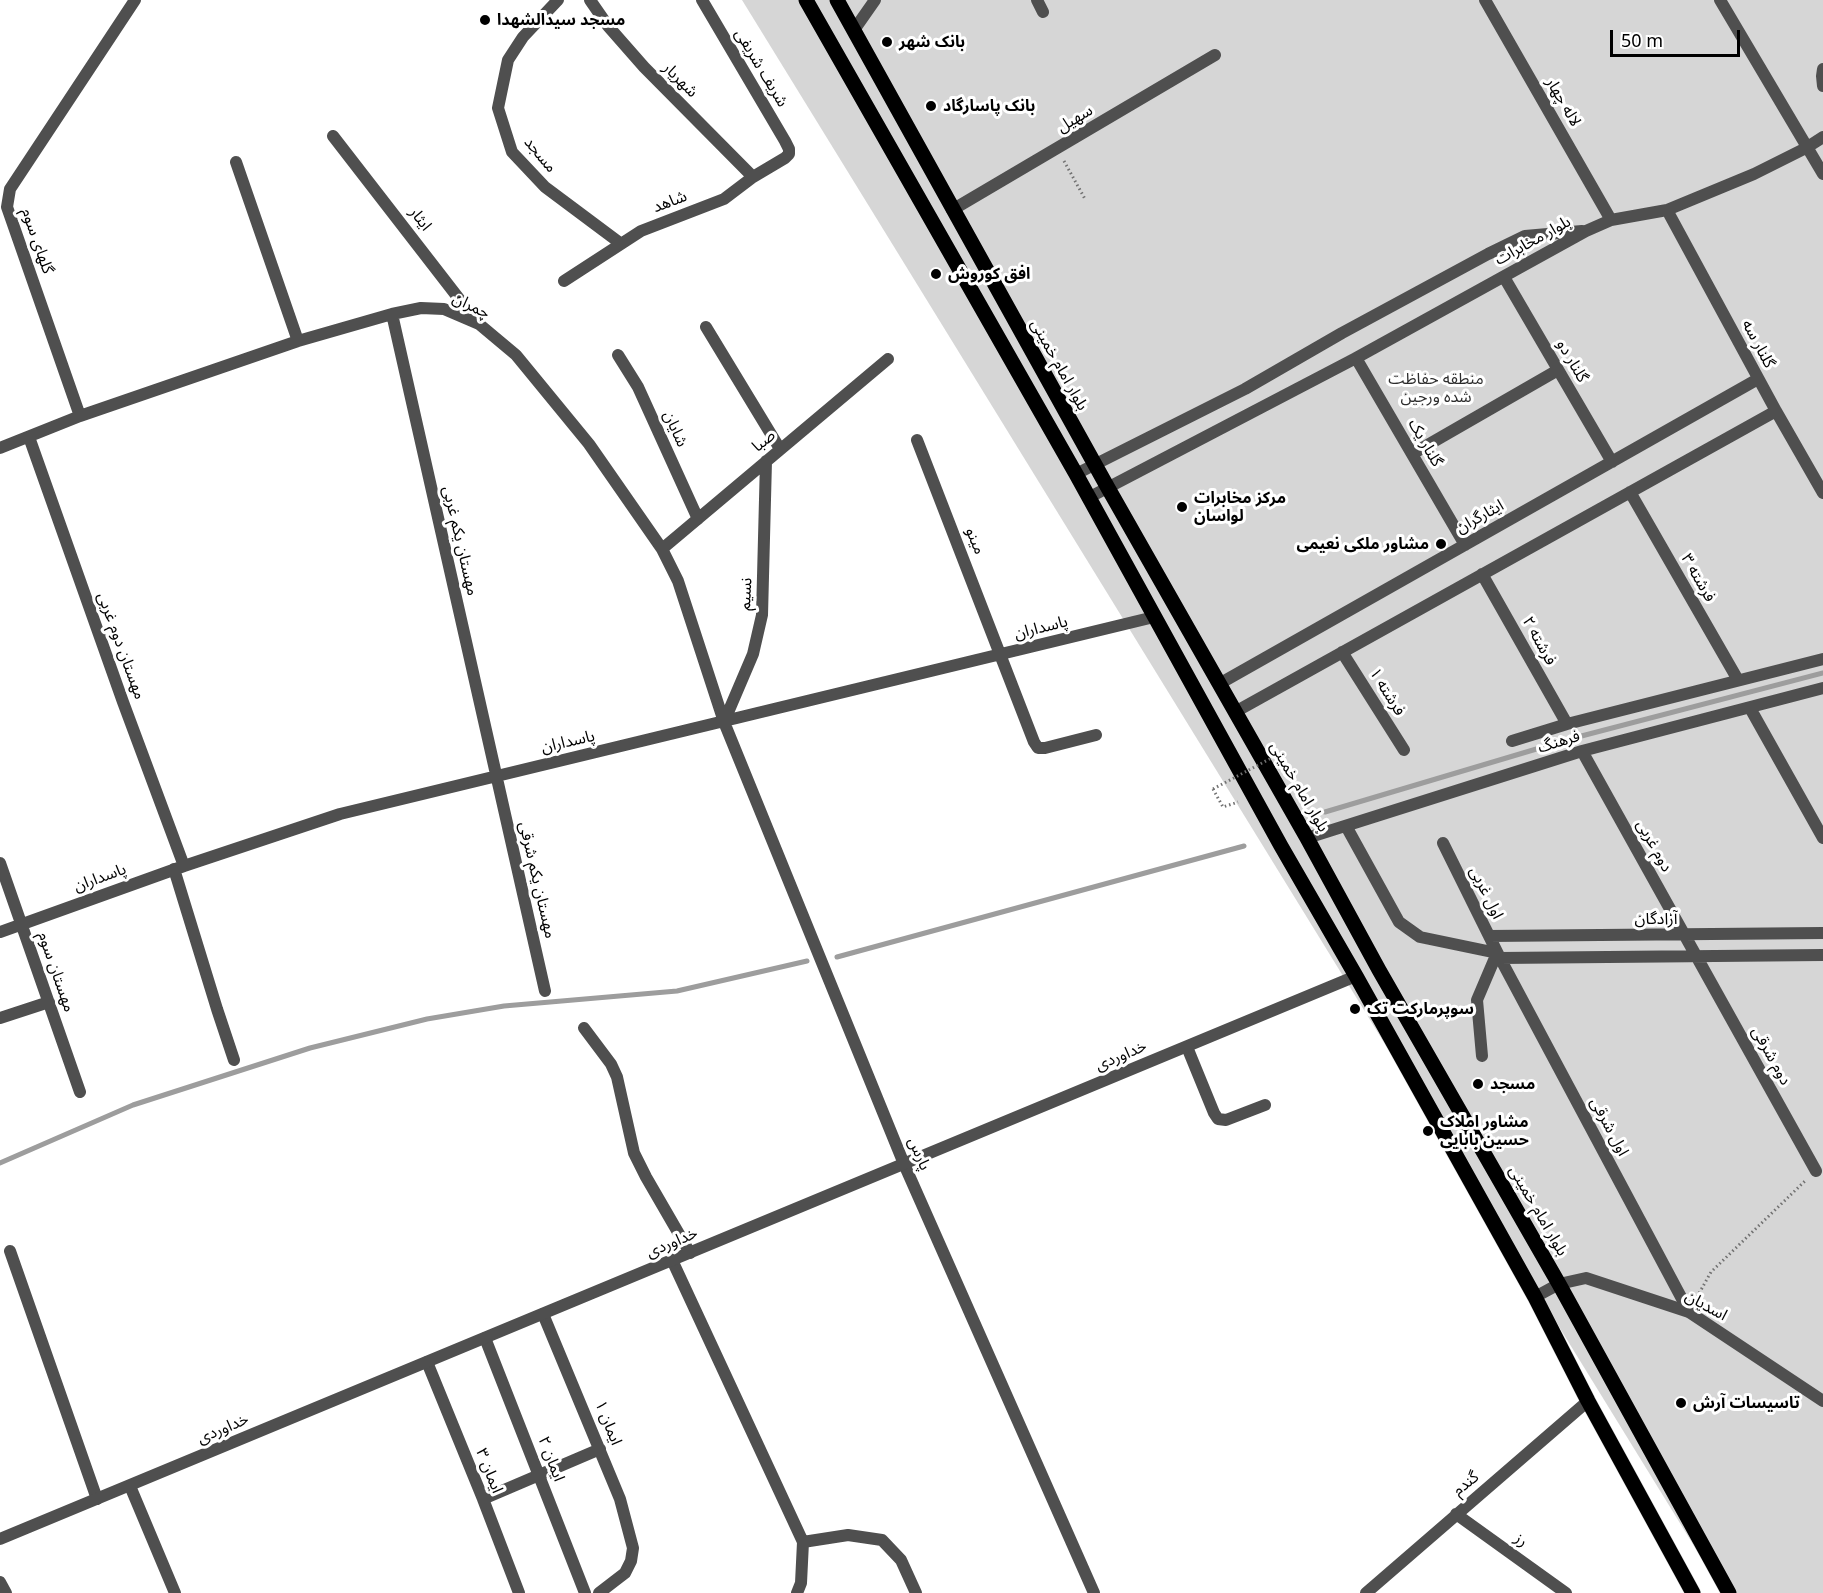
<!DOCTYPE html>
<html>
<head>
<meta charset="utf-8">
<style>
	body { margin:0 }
	#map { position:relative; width:1823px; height:1593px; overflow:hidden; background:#fff; font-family:"Noto Sans",sans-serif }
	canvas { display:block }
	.scale { position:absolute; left:1610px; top:30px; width:130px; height:27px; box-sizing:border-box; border:3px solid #000; border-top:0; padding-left:8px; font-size:18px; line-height:21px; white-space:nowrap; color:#000; -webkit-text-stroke:4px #fff; paint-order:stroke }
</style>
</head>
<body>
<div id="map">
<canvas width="1823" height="1593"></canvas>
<div class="scale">50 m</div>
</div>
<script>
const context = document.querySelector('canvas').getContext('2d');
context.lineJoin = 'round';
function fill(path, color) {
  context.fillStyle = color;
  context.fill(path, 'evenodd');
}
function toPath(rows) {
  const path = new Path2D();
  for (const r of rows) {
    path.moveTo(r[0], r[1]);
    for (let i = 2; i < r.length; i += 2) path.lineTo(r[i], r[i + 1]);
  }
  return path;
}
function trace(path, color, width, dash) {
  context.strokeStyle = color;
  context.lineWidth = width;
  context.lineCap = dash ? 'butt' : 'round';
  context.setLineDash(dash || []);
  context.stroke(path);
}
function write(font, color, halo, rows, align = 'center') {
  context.font = font + ' "Noto Sans","Noto Sans Arabic",sans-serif';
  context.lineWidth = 6;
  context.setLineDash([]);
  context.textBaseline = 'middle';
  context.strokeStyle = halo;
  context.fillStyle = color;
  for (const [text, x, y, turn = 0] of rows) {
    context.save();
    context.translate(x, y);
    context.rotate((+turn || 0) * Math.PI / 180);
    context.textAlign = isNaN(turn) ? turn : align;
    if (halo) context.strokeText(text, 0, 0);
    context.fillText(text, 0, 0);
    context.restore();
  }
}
fill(toPath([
	[742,0,1823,0,1823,1593,1723,1593]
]), '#d6d6d6');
trace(toPath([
	[1325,812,1570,739,1823,673],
	[837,957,1244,846],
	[0,1163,133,1105,310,1048,427,1019,504,1006,677,991,807,961]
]), '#9d9d9d', 5);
const primary = toPath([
	[806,0,1076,474,1281,846,1356,976,1535,1297,1588,1401,1693,1593],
	[837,0,1108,488,1307,838,1379,970,1559,1284,1729,1593]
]);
trace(primary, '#dbdbdb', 16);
trace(toPath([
	[1064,161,1085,199],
	[1213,789,1223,807,1238,802],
	[1697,1297,1711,1272,1806,1180]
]), '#717171', 3, [1.5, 3]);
trace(toPath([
	[558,0,523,37,508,60,498,108,512,152,545,187,620,243],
	[590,0,608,26,644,67,753,177],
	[1037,0,1043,12],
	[1485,0,1611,220],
	[1720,0,1823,174],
	[1823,69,1822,76,1823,86],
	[333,136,477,322],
	[236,162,298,341],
	[952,210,1215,55],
	[1667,210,1776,411,1823,493],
	[1504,277,1612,462],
	[564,281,641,231,724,199,753,177,785,158,789,154,789,149,785,141,702,0],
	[392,314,545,991],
	[706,327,780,449],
	[618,355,638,387,698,519],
	[1356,358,1465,545],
	[80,416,7,207,10,189,135,0],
	[29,437,123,702,184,866],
	[917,440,1034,742,1038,748,1045,748,1096,735],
	[0,448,80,416,298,341,392,314,421,308,444,309,479,324,516,355,589,444,662,549,678,581,724,722,904,1164,1094,1593],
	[1412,454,1558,370],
	[1076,474,1245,389,1342,333,1488,254,1525,236,1582,231],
	[1630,492,1738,680],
	[1088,498,1356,358,1586,231,1611,220,1667,210,1754,174,1806,148,1823,137],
	[662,549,888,359],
	[1482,574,1567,724],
	[1342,652,1404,750],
	[1219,684,1758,379],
	[1750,708,1823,838],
	[1235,712,1776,411],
	[724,722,753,654,762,615,766,461],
	[1512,741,1567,724,1823,659],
	[1582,751,1816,1171],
	[1346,826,1399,922,1420,937,1497,953,1477,1000,1482,1056],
	[1307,838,1582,751,1823,688],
	[1443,843,1500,958,1689,1312],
	[0,863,80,1092],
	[174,869,217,1009,234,1060],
	[0,932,184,866,340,814,1154,617],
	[1489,936,1823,933],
	[1500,958,1823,955],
	[0,1018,49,1002],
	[584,1028,611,1064,617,1077,634,1153,646,1177,690,1253],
	[1187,1047,1214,1113,1218,1119,1226,1120,1265,1105],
	[10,1251,97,1499],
	[672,1260,803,1542,801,1583,797,1593],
	[543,1314,620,1499,633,1548,631,1561,625,1573,599,1593],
	[485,1338,585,1593],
	[427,1362,483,1499,519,1593],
	[130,1486,175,1593],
	[483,1499,600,1449],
	[1456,1514,1566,1593],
	[803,1542,848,1535,882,1540,901,1560,916,1593],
	[0,1582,6,1593],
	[1366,1593,1588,1401]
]), '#4f4f4f', 12);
trace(toPath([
	[854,30,875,0],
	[1535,1297,1559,1284,1586,1278,1689,1312,1823,1401],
	[0,1539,1356,976]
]), '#4f4f4f', 12);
trace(primary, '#000', 15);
trace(toPath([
	[1213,789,1279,754]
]), '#717171', 3, [1.5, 3]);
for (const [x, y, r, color] of [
	[485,20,6,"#000"],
	[887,42,6,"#000"],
	[931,106,6,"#000"],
	[936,274,6,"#000"],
	[1182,507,6,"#000"],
	[1441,544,6,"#000"],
	[1355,1009,6,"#000"],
	[1478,1084,6,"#000"],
	[1428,1131,6,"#000"],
	[1681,1403,6,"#000"]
]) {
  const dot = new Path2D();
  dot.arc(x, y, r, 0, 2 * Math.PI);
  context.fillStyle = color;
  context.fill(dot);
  trace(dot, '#fff', 2);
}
write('bold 16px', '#000', '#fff', [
	["مسجد سیدالشهدا",497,20],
	["بانک شهر",899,42],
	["بانک پاسارگاد",943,106],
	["افق کوروش",948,274],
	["مرکز مخابرات",1194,498],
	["لواسان",1194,516],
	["مشاور ملکی نعیمی",1429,544,"right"],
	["سوپرمارکت تک",1367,1009],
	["مسجد",1490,1084],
	["مشاور املاک",1440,1122],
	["حسین بابایی",1440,1140],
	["تاسیسات آرش",1693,1403]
], 'left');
write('16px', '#000', '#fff', [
	["شریف شریفی",761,68,59],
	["شهریار",680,80,45],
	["لاله چهار",1563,102,60],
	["سهیل",1075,119,-31],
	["مسجد",540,155,50],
	["شاهد",670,202,-21],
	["ایثار",420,219,52],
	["گلهای سوم",37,241,71],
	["بلوار مخابرات",1533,241,-29],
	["چمران",471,306,26],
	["گلنار سه",1758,344,62],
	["گلنار دو",1572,361,60],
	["بلوار امام خمینی",1059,365,61],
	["شایان",675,429,66],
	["صبا",764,441,-40],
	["گلنار یک",1425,443,60],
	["ایثارگران",1480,517,-29],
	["مهستان یکم غربی",460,541,77],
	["مینو",975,541,69],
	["فرشته ۳",1698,578,60],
	["نسیم",746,594,-87],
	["پاسداران",1041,628,-14],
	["فرشته ۲",1539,641,61],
	["مهستان دوم غربی",121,646,70],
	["فرشته ۱",1387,692,58],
	["پاسداران",568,742,-13],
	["فرهنگ",1559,742,-17],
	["بلوار امام خمینی",1299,787,60],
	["دوم غربی",1654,846,61],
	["پاسداران",100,878,-20],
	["مهستان یکم شرقی",537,880,77],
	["اول غربی",1486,893,64],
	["آزادگان",1656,919],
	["مهستان سوم",56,972,71],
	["خداوردی",1121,1056,-23],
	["دوم شرقی",1771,1056,61],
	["اول شرقی",1609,1127,62],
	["پارس",919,1154,67],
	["بلوار امام خمینی",1538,1211,60],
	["خداوردی",672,1243,-23],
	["اسدیان",1706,1306,29],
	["ایمان ۱",608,1423,68],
	["خداوردی",223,1429,-23],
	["ایمان ۲",551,1459,69],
	["ایمان ۳",489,1471,68],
	["گندم",1466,1484,-40],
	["رز",1521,1540,36]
]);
write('16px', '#2d2d2d', '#fff', [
	["منطقه حفاظت",1436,379],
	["شده ورجین",1436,397]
]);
</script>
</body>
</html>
